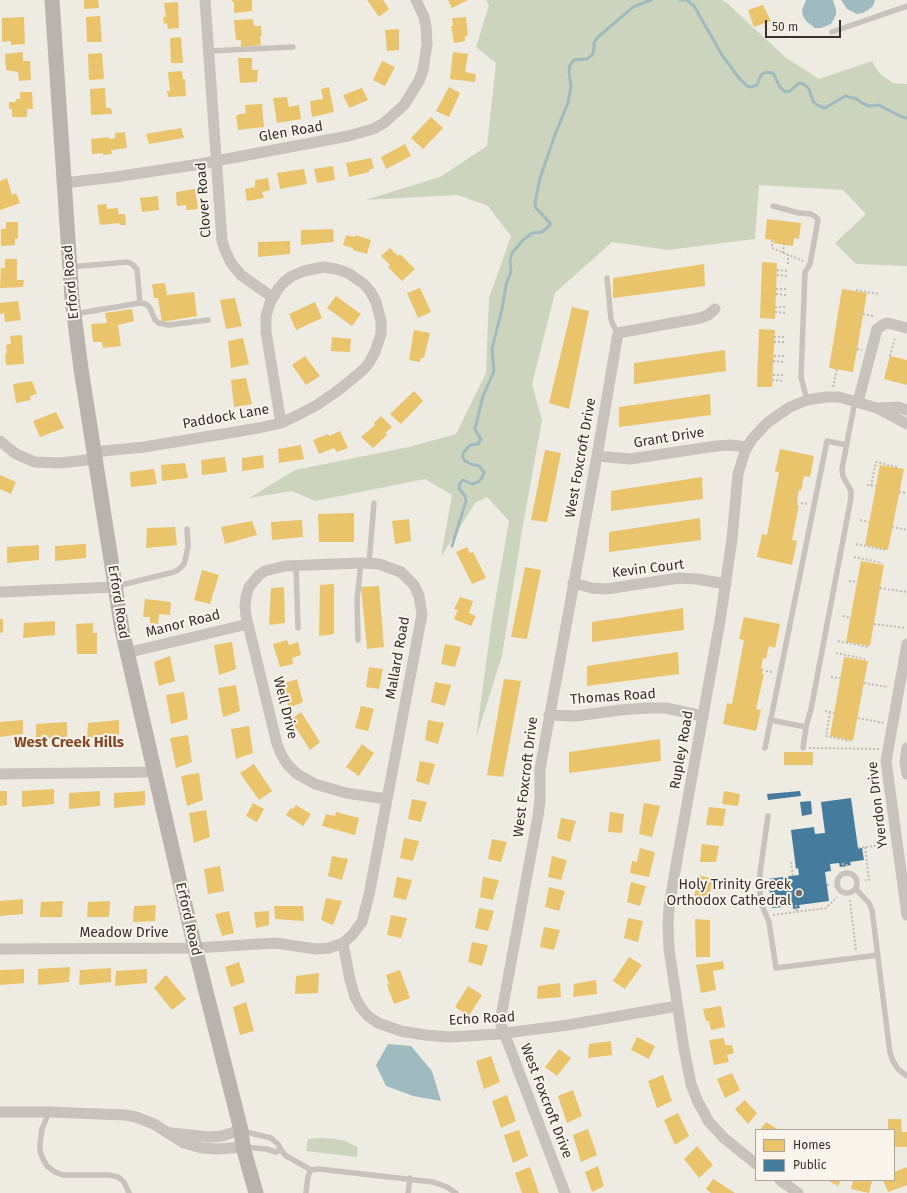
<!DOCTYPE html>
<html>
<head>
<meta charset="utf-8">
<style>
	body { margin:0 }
	#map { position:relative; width:907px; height:1193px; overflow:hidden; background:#eeebe3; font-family:"Fira Sans",sans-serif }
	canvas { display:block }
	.legend { position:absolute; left:755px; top:1129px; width:140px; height:52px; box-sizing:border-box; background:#faf5ec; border:1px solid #aca69e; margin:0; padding:5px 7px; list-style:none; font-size:12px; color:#38302a }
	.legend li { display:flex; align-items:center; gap:8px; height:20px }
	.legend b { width:20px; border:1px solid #aca69e }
	.scale { position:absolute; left:765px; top:20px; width:76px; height:18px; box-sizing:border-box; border:2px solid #38302a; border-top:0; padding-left:5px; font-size:12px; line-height:14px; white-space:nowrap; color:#38302a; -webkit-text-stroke:3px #faf5ec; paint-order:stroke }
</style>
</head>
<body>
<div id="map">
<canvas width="907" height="1193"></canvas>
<ul class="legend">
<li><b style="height:11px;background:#e9c46a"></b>Homes</li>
<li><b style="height:11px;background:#457b9d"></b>Public</li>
</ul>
<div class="scale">50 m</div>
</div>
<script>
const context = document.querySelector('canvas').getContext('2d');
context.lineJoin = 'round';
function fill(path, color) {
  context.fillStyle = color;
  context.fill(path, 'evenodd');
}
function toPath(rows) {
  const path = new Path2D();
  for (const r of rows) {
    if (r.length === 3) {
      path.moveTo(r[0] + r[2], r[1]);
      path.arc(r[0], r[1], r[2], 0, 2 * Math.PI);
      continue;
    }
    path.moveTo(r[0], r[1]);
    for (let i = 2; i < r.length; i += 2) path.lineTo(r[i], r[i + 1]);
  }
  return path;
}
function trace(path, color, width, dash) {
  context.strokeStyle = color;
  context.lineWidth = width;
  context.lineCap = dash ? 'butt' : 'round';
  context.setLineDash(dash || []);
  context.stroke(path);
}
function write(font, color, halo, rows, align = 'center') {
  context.font = font + ' "Fira Sans",sans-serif';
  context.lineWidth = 4;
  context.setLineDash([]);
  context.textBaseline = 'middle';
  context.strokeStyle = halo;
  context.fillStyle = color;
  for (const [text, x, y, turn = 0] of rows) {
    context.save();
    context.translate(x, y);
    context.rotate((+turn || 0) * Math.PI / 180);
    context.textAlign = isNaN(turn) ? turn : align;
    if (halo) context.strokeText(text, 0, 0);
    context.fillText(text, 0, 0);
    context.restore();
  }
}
fill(toPath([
	[486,0,722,0,727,3,785,57,819,79,872,61,880,74,893,83,907,84,907,266,856,264,835,243,866,214,843,190,759,185,755,239,668,250,612,242,555,293,532,384,542,420,523,525,502,656,476,738,492,619,509,521,487,497,475,503,441,557,452,495,425,479,315,501,292,491,249,498,295,470,409,447,456,434,486,373,489,298,511,236,488,206,458,195,365,200,440,177,487,146,496,63,476,47,489,5],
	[320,1138,336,1139,345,1141,353,1145,358,1147,357,1157,306,1151,308,1139]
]), '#cdd4be');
fill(toPath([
	[806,0,833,0,836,9,836,15,831,24,821,28,815,28,806,21,803,16,802,10],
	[841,0,875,0,873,6,868,10,863,13,857,14,847,9],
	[388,1044,411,1046,432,1071,441,1101,413,1096,386,1086,376,1065]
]), '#a0bbbf');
fill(toPath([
	[84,0,98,0,99,8,84,9],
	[232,0,252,0,252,11,234,13,234,2,232,2],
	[367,0,383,0,389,9,379,17],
	[448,0,468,0,452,8],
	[178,2,179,28,168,29,167,23,164,24,163,17,166,17,164,3],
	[763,5,771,21,754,27,748,10],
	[100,16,102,42,87,42,86,17],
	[24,17,25,44,11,45,11,41,2,42,2,18],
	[466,17,468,36,465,36,465,41,454,43,451,26,453,26,452,18],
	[253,19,254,26,261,26,262,36,260,36,261,45,241,47,241,40,236,40,234,20],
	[399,29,399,50,387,51,385,30],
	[181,37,183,63,171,63,170,38],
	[23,52,23,61,30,61,31,80,19,81,18,72,6,70,5,54],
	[453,52,468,54,465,72,476,74,475,82,450,79],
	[102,53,104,79,89,80,88,54],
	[238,58,252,58,252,70,258,70,257,82,240,83],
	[382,61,395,67,385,86,373,80],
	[182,71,183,79,185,79,186,96,168,97,167,91,170,91,168,72],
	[329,87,334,112,312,117,310,101,323,99,321,89],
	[449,87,460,93,449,117,436,111],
	[105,88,106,108,111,108,112,114,91,115,90,89],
	[362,88,368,100,349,108,343,95],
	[20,92,32,92,33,109,27,109,27,117,12,117,12,109,9,109,9,102,16,102,16,99,20,99],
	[287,97,289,107,299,105,301,119,277,123,273,98],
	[262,104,264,127,238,130,236,115,246,113,245,105],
	[431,117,443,128,423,149,411,138],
	[181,128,184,138,149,144,146,134],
	[125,132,127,148,111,150,112,154,103,155,103,153,92,154,91,139,109,137,109,139,115,138,115,133],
	[405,144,411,156,386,169,381,157],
	[371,158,374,168,369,170,369,172,349,177,346,163],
	[333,166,335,180,317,183,314,169],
	[304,169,307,184,280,189,277,173],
	[7,178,12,195,16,193,20,203,0,210,0,181],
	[268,178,270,190,262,192,264,198,247,201,245,189,255,187,255,180],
	[195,189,198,209,186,210,186,205,177,206,176,192],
	[158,196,159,210,142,212,140,198],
	[106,204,107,209,118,208,118,214,125,214,126,225,120,225,119,223,100,225,97,205],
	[767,219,801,223,799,239,794,238,793,246,773,243,774,240,765,239],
	[6,222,18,222,18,239,15,238,15,245,1,246,1,229,6,229],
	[333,229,334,242,301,245,301,230],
	[346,235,355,237,355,235,371,240,367,254,353,250,353,248,343,245],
	[290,241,290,254,258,257,258,242],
	[390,248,398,256,400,254,415,269,402,281,388,267,390,265,381,256],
	[5,259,17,259,17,280,24,280,23,287,0,288,1,268,5,268],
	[762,262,777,263,775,319,760,318],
	[704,264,705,286,613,298,613,278],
	[165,283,167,295,194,292,197,316,162,322,158,298,154,298,152,284],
	[420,288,431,312,418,318,407,293],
	[842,289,867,293,853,372,829,368],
	[336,296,361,314,352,326,327,308],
	[235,298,242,326,226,329,220,300],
	[18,301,21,320,5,322,4,313,0,314,0,303],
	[315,302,322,318,296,330,289,314],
	[572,307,589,311,569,409,549,403],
	[132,309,134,321,118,325,121,346,103,348,102,342,93,342,91,324,107,323,105,313],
	[759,329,775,330,772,387,757,387],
	[414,330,430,333,424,358,421,358,420,362,409,360],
	[22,335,24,364,6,365,5,354,7,354,6,345,11,344,10,336],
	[332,337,351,339,350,352,331,351],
	[243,338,249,364,231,368,228,341],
	[725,350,726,371,634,384,634,363],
	[305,356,320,376,306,385,292,365],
	[890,356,907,360,907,385,884,379],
	[246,378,252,404,234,407,231,380],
	[32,381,37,394,30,396,31,400,16,403,13,384],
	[414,391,423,401,401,424,390,414],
	[710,394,711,415,619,427,619,407],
	[56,412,64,428,40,437,33,421],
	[381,416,392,427,385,433,387,435,373,448,361,437,375,425,374,423],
	[340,431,348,448,337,452,334,448,319,454,313,440,328,434,329,436],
	[301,445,304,459,279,463,278,449],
	[780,449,814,456,810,477,804,476,801,491,799,490,797,500,798,501,797,505,799,505,792,540,797,541,792,565,757,557,762,534,767,535,779,472,775,472],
	[545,450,561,453,547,522,531,520],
	[263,455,264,468,242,471,242,458],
	[225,457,227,472,202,475,201,460],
	[185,463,188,478,162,481,161,465],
	[880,465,904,469,888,550,865,545],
	[154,469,157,484,131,487,130,472],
	[0,475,16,482,11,494,0,489],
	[702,477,703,499,611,511,611,491],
	[354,513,354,542,319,542,318,514],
	[700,518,701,540,609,552,609,532],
	[409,519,411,541,395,544,392,521],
	[302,520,303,537,272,540,271,522],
	[252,521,257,535,225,544,221,527],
	[175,527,177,545,146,548,147,528],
	[86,544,86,558,55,561,55,546],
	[39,545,39,560,7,563,7,547],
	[467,547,470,553,473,552,486,578,472,584,456,552],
	[861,561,884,565,870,646,846,642],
	[525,567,541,570,527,639,511,637],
	[202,570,219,575,210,604,194,600],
	[334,584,334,634,319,636,320,585],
	[379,586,384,647,367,649,361,587],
	[284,587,285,623,269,625,271,588],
	[460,597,473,601,469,613,476,616,471,626,454,619,458,610,454,609],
	[145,599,171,602,170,615,159,614,158,624,150,623,150,617,143,617],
	[683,608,684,630,592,642,592,622],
	[744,617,780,624,775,648,769,646,766,659,763,658,761,668,763,669,762,674,764,674,756,709,761,710,756,731,723,724,727,703,732,704,744,640,739,639],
	[0,619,3,619,3,632,0,633],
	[55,621,55,635,23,638,24,623],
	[93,623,93,633,97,633,97,654,77,654,76,624],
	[287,640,289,645,298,642,301,655,292,658,293,664,280,667,273,644],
	[232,642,236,669,219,675,214,645],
	[445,644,461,647,455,667,441,664],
	[678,652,679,674,587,686,587,666],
	[170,656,175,681,159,686,154,662],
	[844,657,868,661,853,741,830,736],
	[369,667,383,669,379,689,366,687],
	[297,679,303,702,289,708,282,684],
	[504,679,521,681,503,777,487,775],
	[435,682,451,685,445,706,431,702],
	[236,685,240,711,223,717,218,688],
	[184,692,188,719,171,724,166,695],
	[361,706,374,709,368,731,355,728],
	[301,712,320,742,310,750,291,720],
	[23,720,23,734,0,737,0,722],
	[119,720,119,735,87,738,88,723],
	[428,720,444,723,438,744,425,740],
	[67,722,67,737,36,739,36,724],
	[249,726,253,753,236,759,231,729],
	[188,735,192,762,176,768,170,738],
	[660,739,661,761,569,773,569,752],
	[362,744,374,753,359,776,346,767],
	[784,752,813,752,813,765,784,765],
	[420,761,435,764,429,785,416,781],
	[254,764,272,791,259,800,240,773],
	[199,773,203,800,187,806,181,776],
	[54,789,54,804,22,807,22,791],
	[0,791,7,791,7,805,0,806],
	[100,791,100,806,69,809,69,793],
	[145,791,145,805,114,808,114,793],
	[724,791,740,794,738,806,722,804],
	[412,799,427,802,421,822,408,819],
	[253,803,264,809,257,822,246,816],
	[644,803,660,806,652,837,639,834],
	[296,805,311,814,303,826,286,815,291,808,293,809],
	[709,807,726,809,723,826,706,825],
	[206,810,210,837,194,843,189,813],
	[336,812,359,818,355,835,322,826,326,814,335,816],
	[610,812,624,814,622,833,608,832],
	[561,818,576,821,570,842,557,838],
	[404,838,419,841,413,861,400,858],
	[492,839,507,842,501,862,488,859],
	[702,844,719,846,716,862,700,862],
	[640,848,655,852,649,877,630,873,632,861,637,862],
	[332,856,348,859,342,880,328,876],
	[552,856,567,860,561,880,548,877],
	[220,866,224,891,208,894,204,869],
	[699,875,713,879,708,903,693,901],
	[397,877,412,880,406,900,393,897],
	[483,877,499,880,493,900,480,897],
	[631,882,646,886,640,906,627,902],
	[549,887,565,891,559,911,545,907],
	[326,898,342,901,333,925,321,920],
	[23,899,23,914,0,916,0,901],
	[63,901,62,917,40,917,41,902],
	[110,901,109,917,87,917,88,902],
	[156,905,155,921,133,922,134,906],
	[274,906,303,906,304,921,275,919],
	[479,908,494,911,488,931,475,928],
	[229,911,234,933,222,936,215,914],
	[269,911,269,925,256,928,254,912],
	[391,915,407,918,401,938,387,935],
	[628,918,643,921,638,942,624,938],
	[695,919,710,920,710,957,696,957],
	[544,927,560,930,554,950,540,947],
	[472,942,488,945,482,966,468,962],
	[629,957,642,965,625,989,613,981],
	[723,961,724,969,713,971,716,990,701,993,696,965],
	[239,962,245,982,231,987,225,967],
	[70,967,69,982,38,985,38,969],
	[111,968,111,982,79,985,80,970],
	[24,969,24,983,0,985,0,970],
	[147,969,147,983,115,986,116,971],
	[400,970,410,998,394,1004,387,985,389,984,386,975],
	[319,973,318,993,295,994,296,976],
	[166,975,186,999,172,1010,154,988],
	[596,980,597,994,573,997,574,984],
	[560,983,561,997,537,999,538,986],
	[468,986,482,995,469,1016,455,1007],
	[246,1002,254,1031,240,1035,233,1007],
	[721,1006,725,1027,711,1030,709,1021,706,1021,703,1009],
	[637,1037,655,1046,649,1059,631,1050],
	[724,1038,725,1045,732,1045,734,1053,727,1055,729,1062,714,1065,709,1040],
	[611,1041,612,1055,588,1058,589,1044],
	[559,1049,571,1058,557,1076,545,1067],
	[491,1056,500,1082,484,1089,476,1061],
	[732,1073,740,1090,725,1098,717,1079],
	[663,1075,672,1101,657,1108,648,1081],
	[573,1090,582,1116,567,1123,558,1096],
	[507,1095,516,1121,501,1128,492,1101],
	[745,1100,757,1113,748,1124,735,1109],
	[678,1113,689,1136,675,1145,664,1120],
	[888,1119,901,1119,902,1132,907,1132,907,1147,894,1147,894,1130,888,1130],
	[766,1122,779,1130,760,1130],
	[588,1129,597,1155,581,1162,573,1135],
	[519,1130,528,1156,513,1163,504,1135],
	[697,1146,713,1165,699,1178,684,1159],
	[598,1166,604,1186,592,1192,585,1172],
	[530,1167,539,1193,522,1193,515,1173],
	[907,1167,907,1185,888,1192,883,1180,894,1180,894,1172],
	[713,1179,735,1193,711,1193,706,1189],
	[827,1180,841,1180,838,1186],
	[853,1180,866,1180,872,1181,869,1193,851,1189]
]), '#e9c46a');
fill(toPath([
	[800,791,801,796,768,800,767,794],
	[851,798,858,848,862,848,864,860,850,862,851,865,840,867,839,863,830,864,831,871,825,872,829,901,799,905,800,908,793,909,793,906,772,908,768,879,799,875,798,868,796,869,791,830,814,827,815,834,825,833,821,802],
	[811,801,812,814,802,816,800,802]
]), '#457b9d');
trace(toPath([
	[680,0,684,0],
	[687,0,694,6,722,55,739,78,747,86,751,87,757,85,761,75,766,72,773,73,780,87,785,92,790,91,799,83,804,84,809,89,813,101,817,105,825,108,845,96,857,99,862,103,869,106,879,105,902,117,907,118],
	[452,546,466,501,465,496,459,488,460,483,463,480,472,484,478,482,482,478,484,472,479,466,471,464,465,461,463,458,463,453,470,445,478,444,481,439,477,433,475,429,483,396,494,371,492,349,502,309,506,285,511,272,510,261,512,253,523,240,532,233,542,232,550,225,550,223,536,208,535,203,540,178,556,132,568,103,571,87,569,72,570,65,574,60,587,59,592,55,594,49,594,43,597,38,633,7,651,0]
]), '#a0bbbf', 3);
trace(toPath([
	[772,240,772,248,803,261],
	[783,253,784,244],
	[788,264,788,255],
	[777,270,787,271],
	[777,275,787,276],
	[776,289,787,289],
	[856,290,879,294],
	[776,294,787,295],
	[775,307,786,307],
	[775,312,786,313],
	[863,314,873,316],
	[774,337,785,337],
	[774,342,785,342],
	[857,349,862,350],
	[774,356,784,356],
	[890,356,895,338],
	[773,361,784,362],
	[773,375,783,375],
	[772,380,783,381],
	[833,387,837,369],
	[867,485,876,486],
	[871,486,876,462,897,467],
	[899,492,907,493],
	[801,503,808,504],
	[860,520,869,522],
	[892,527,907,530],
	[856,544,885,550],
	[854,557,882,563],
	[849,581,857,582],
	[880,588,907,592],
	[843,616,851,618],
	[874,624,905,628],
	[838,641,868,647],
	[836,653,865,659],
	[766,671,772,672],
	[831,677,840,678],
	[864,683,888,687],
	[825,711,834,713],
	[830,712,826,736,850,741],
	[858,718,884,723],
	[809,748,879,749],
	[865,847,869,880,865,880],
	[858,848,888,844],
	[791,862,793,876],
	[843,863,843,867,845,867,847,866,846,862],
	[827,885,830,885],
	[850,900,856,951],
	[796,905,797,912],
	[773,915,826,908,837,897]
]), '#c0bbb4', 2, [2, 2]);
trace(toPath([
	[832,32,907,6],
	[209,51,293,47],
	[773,206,799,213,811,214,816,217,818,220,810,264,805,272,801,377,807,400],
	[70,267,127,262,132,264,137,269,140,303],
	[607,278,611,319,613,325,618,333],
	[74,314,140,303,146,304,150,308,155,320,159,323,168,325,208,320],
	[369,563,374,503],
	[296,566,298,628],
	[117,586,174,572,179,569,184,564,186,556,188,546,187,529],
	[358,640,357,600,361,563],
	[770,720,806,727],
	[765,748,827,441,846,445],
	[803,748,806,727,811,709,851,498,851,491,843,476,842,469,855,401],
	[768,816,760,873,760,895,761,903,769,922,776,968,878,955],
	[847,883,10],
	[856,889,869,903,872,910,890,1053,893,1061,898,1069,907,1076],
	[49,1112,42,1129,40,1143,40,1150,42,1157,47,1166,55,1172,63,1175,109,1175,118,1177,124,1182,129,1193],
	[242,1131,271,1138,278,1144,281,1150,285,1155,311,1170,319,1169,433,1182,447,1187,456,1193],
	[244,1147,266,1149,276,1152,281,1150],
	[306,1193,308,1176,311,1170],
	[408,1193,410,1178]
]), '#c7c2bc', 5.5);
trace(toPath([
	[205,0,222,241,225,250,231,263,241,275,272,297],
	[64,183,115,177,200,164,348,136,373,129,384,123,404,105,419,81,423,70,427,44,426,26,424,17,416,0],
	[858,402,877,329,884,324,888,323,907,328],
	[878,408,898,407,907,410],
	[0,441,16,454,35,462,60,463,95,459],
	[93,452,144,447,259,428,281,423,298,415,317,405,340,389,363,370,369,363,375,352,381,334,381,321,376,302,370,291,364,284,348,273,336,269,323,267,304,271,292,276,284,282,278,289,270,303,266,316,266,332,281,423],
	[597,456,630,459,716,446,731,445,746,447],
	[573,583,592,588,606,589,679,578,697,579,726,584],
	[0,592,115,587],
	[907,644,886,761,907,915],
	[126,653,248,624],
	[549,715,576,716,620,710,648,708,666,708,703,716],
	[907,748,905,762,907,774],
	[0,774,154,772],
	[343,943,350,980,355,997,361,1008,368,1016,378,1023,401,1031,425,1035,450,1037,498,1034,568,1025,677,1006],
	[0,949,195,948,275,943,316,949,329,948,343,943,352,935,358,927,362,922,369,895,422,614,419,596,414,585,401,572,379,564,361,563,285,566,265,571,259,575,249,587,246,597,245,607,246,616,277,744,281,754,287,764,297,774,315,784,346,793,387,799],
	[0,1112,49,1112,125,1115,136,1117,154,1124,184,1143,202,1148,218,1149,243,1147],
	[171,1133,210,1137,222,1136,241,1130],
	[756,1164,724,1138,709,1122,697,1100,691,1084,684,1049,669,949,668,925,669,907,678,854,720,621,732,539,738,474,745,451,752,439,767,423,790,407,807,400,826,397,839,397,877,408,907,424],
	[780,1180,798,1193],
	[565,1193,500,1022,538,816,540,800,540,769,597,456,618,333,700,318,708,315,715,309]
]), '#c7c2bc', 11);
trace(toPath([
	[52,0,72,299,81,369,122,630,195,948,241,1130,243,1147,256,1193]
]), '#b8b3ac', 15);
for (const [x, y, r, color] of [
	[799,893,4,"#78716b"]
]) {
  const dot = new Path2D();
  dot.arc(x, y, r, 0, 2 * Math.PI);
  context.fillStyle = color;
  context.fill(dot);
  trace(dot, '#faf5ec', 1.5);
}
write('14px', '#38302a', '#faf5ec', [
	["Glen Road",291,132,-10],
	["Clover Road",204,200,-94],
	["Erford Road",71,282,-95],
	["Paddock Lane",226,417,-10],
	["Grant Drive",669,438,-9],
	["West Foxcroft Drive",581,458,-80],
	["Kevin Court",648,569,-7],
	["Erford Road",118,602,81],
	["Manor Road",183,624,-14],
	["Mallard Road",398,658,-80],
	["Thomas Road",613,697,-4],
	["Well Drive",285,708,76],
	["Rupley Road",682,750,-80],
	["West Foxcroft Drive",526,777,-83],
	["Yverdon Drive",878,805,-97],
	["Erford Road",188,919,77],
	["Meadow Drive",124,933],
	["Echo Road",482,1019,-3],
	["West Foxcroft Drive",546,1101,69]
]);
write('14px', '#38302a', '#faf5ec', [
	["Holy Trinity Greek",791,885],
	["Orthodox Cathedral",791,901]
], 'right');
write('bold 15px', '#864725', '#faf5ec', [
	["West Creek Hills",69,743]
]);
</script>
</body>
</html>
